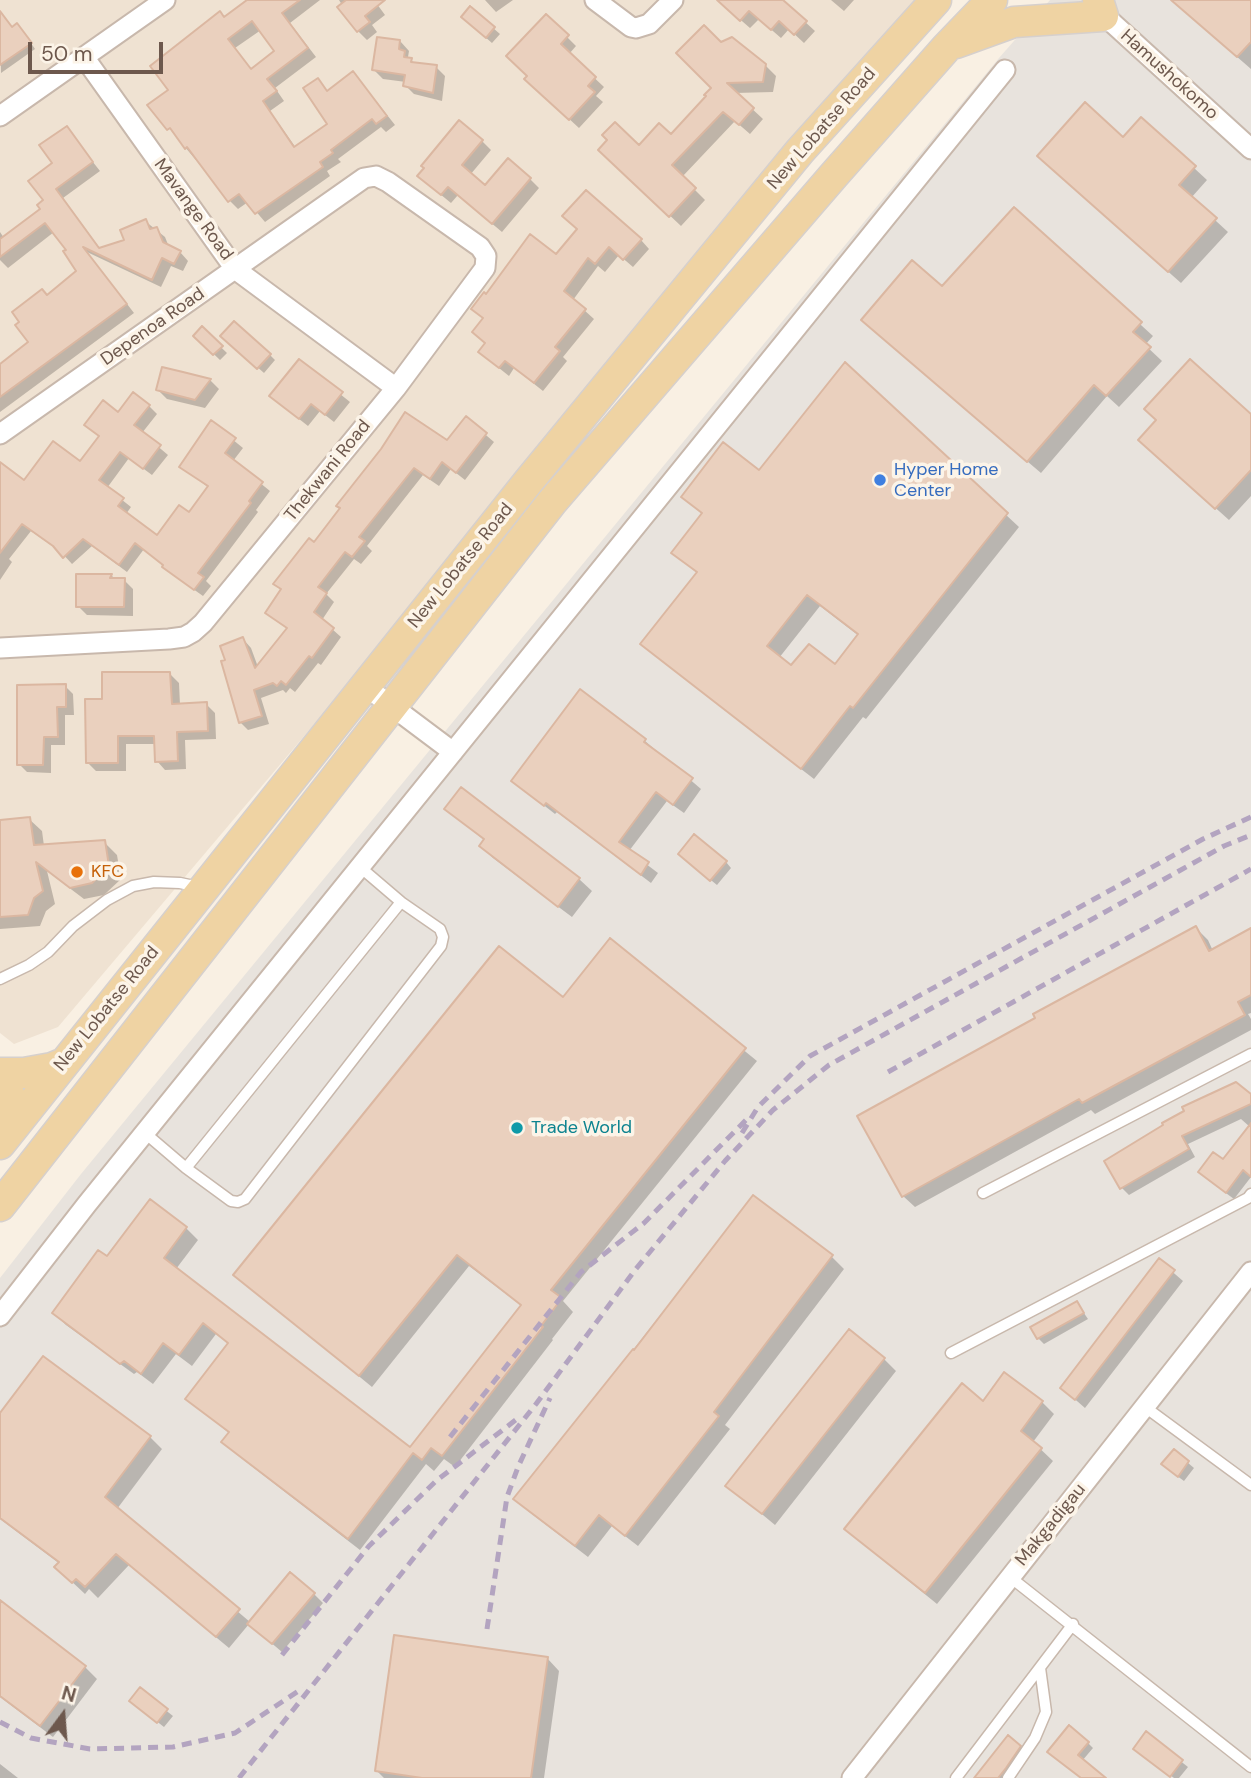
<!DOCTYPE html>
<html>
<head>
<meta charset="utf-8">
<style>
	body { margin:0 }
	#map { position:relative; width:1251px; height:1778px; overflow:hidden; background:#f9f0e3; font-family:"DM Sans",sans-serif }
	canvas { display:block }
	.north { position:absolute; left:28px; top:1680px; width:70px; height:70px; -webkit-text-stroke:5px #fcf4e8; paint-order:stroke; rotate:16deg; font-size:19px; font-weight:700; line-height:28px; text-align:center; color:#6d584d }
	.north::after { content:''; display:block; margin:auto; width:24px; height:32px; background:#6d584d; clip-path:polygon(50% 0,100% 100%,50% 72%,0 100%) }
	.scale { position:absolute; left:28px; top:42px; width:135px; height:32px; box-sizing:border-box; border:4px solid #6d584d; border-top:0; padding-left:9px; font-size:21px; line-height:24px; white-space:nowrap; color:#6d584d; -webkit-text-stroke:5px #fcf4e8; paint-order:stroke }
</style>
</head>
<body>
<div id="map">
<canvas width="1251" height="1778"></canvas>
<div class="north">N</div>
<div class="scale">50 m</div>
</div>
<script>
const context = document.querySelector('canvas').getContext('2d');
context.lineJoin = 'round';
function fill(path, color) {
  context.fillStyle = color;
  context.fill(path, 'evenodd');
}
function toPath(rows) {
  const path = new Path2D();
  for (const r of rows) {
    path.moveTo(r[0], r[1]);
    for (let i = 2; i < r.length; i += 2) path.lineTo(r[i], r[i + 1]);
  }
  return path;
}
function trace(path, color, width, dash) {
  context.strokeStyle = color;
  context.lineWidth = width;
  context.lineCap = dash ? 'butt' : 'round';
  context.setLineDash(dash || []);
  context.stroke(path);
}
function write(font, color, halo, rows, align = 'center') {
  context.font = font + ' "DM Sans",sans-serif';
  context.lineWidth = 7;
  context.setLineDash([]);
  context.textBaseline = 'middle';
  context.strokeStyle = halo;
  context.fillStyle = color;
  for (const [text, x, y, turn = 0] of rows) {
    context.save();
    context.translate(x, y);
    context.rotate((+turn || 0) * Math.PI / 180);
    context.textAlign = isNaN(turn) ? turn : align;
    if (halo) context.strokeText(text, 0, 0);
    context.fillText(text, 0, 0);
    context.restore();
  }
}
fill(toPath([
	[0,0,927,0,58,1027,14,1044,0,1033]
]), '#efe2d2');
fill(toPath([
	[1050,0,1251,0,1251,1778,0,1778,0,1278,81,1174,999,58]
]), '#e8e3dd');
fill(toPath([
	[250,0,320,0,290,23,316,57,275,88,284,101,270,111,296,148,330,125,317,80,328,92,361,82,395,125,386,132,381,127,338,159,341,162,327,171,330,176,265,222,248,202,238,209,230,201,150,105,170,90,225,19],
	[261,30,277,51,252,70,235,48],
	[339,0,374,0,385,15,372,25,377,32,367,40,358,31],
	[485,0,513,0,496,12],
	[781,0,815,31,804,43,789,29,781,38,759,19,750,28,728,9],
	[831,0,854,0,844,11],
	[1182,0,1251,0,1251,69,1190,16],
	[471,9,500,34,492,43,469,23],
	[0,11,12,29,22,30,35,49,1,73],
	[567,37,576,46,569,54,604,87,596,96,603,102,579,128,526,79],
	[400,41,409,51,408,57,415,64,436,67,445,76,442,101,414,94,405,85,406,82,383,79,374,70],
	[720,44,765,65,776,76,773,92,735,93,763,119,750,134,735,121,682,177,705,200,681,226,611,160,639,147,671,136,714,88],
	[1141,119,1207,180,1191,198,1228,232,1181,283,1051,168,1123,139],
	[66,128,100,171,63,198,101,250,126,241,145,221,165,237,169,247,180,252,188,261,183,271,171,266,161,287,87,252,134,313,0,412,0,366,31,343,47,297,79,271,68,250,54,232,8,268,0,260,0,232,4,238,42,209,54,163],
	[482,141,491,150,470,175,485,187,530,179,539,188,502,232,458,195,451,203,429,185,426,168],
	[1014,209,1153,336,1145,345,1162,361,1119,407,1107,396,1041,473,875,332,942,288],
	[641,240,649,249,633,267,619,255,605,272,598,266,573,300,594,319,563,357,567,361,543,391,514,368,509,376,489,360,484,319,473,309,487,296,556,256],
	[202,329,227,353,220,360,195,336],
	[228,341,270,355,275,360,264,373],
	[299,361,350,402,334,422,320,411,308,426,280,404],
	[845,365,1019,527,866,719,863,717,814,779,655,656,643,644,698,574,674,553,703,515,683,497,759,473],
	[820,606,859,636,835,666,792,668,779,658],
	[163,369,210,380,219,389,205,408,167,399,158,390],
	[149,406,157,414,142,433,168,455,152,475,129,458,107,488,131,507,126,514,157,538,189,515,209,488,182,467,211,422,243,448,233,461,270,491,256,510,258,512,206,581,211,586,203,596,172,574,144,549,127,572,92,546,72,564,61,552,31,531,9,559,12,562,0,580,0,473,24,482,81,464,118,414],
	[1251,416,1251,496,1229,520,1153,452],
	[466,418,494,442,465,480,451,469,439,486,423,475,367,546,372,551,361,564,354,559,326,594,334,602,322,620,341,637,321,665,318,663,295,692,290,688,286,693,283,690,261,698,269,724,248,730,240,722,243,639,251,648,258,667,288,629,267,612,282,591,275,584,314,544,447,442],
	[78,575,112,576,116,580,124,580,133,589,133,616,87,615,78,606],
	[170,674,179,683,180,705,206,704,215,713,216,739,185,740,186,769,165,770,157,761,156,744,126,744,126,771,96,771,87,762,103,701],
	[65,686,73,694,74,715,65,715,65,745,51,745,51,773,27,772,19,764],
	[580,692,645,741,701,789,684,813,667,801,629,851,658,873,651,883,557,812,555,814,513,781],
	[462,789,579,879,592,891,572,917,493,858,481,846,485,841,447,809],
	[29,819,42,831,44,846,104,842,117,855,121,879,104,895,84,899,47,871,55,904,46,911,40,926,0,929,0,822],
	[686,860,726,862,731,868,717,885],
	[1196,928,1208,940,1213,951,1251,930,1251,1013,1248,1014,1251,1019,1251,1030,1095,1114,1091,1110,915,1207,903,1196,1037,1018],
	[610,941,757,1061,563,1301,573,1312,552,1339,553,1340,455,1467,444,1459,434,1471,426,1464,360,1550,236,1454,224,1442,230,1434,187,1398,229,1344,216,1334,192,1366,176,1354,153,1384,137,1372,134,1374,66,1325,54,1313,107,1259,186,1228,198,1240,176,1269,411,1449,522,1306,469,1266,372,1387,236,1275,563,999],
	[1251,1096,1251,1177,1234,1199,1208,1180,1250,1127,1241,1119,1188,1144,1195,1157,1129,1195,1122,1188,1106,1162],
	[753,1197,832,1257,844,1269,725,1425,730,1429,638,1546,612,1526,588,1557,528,1511,516,1499],
	[1160,1261,1183,1281,1085,1408,1062,1388],
	[1077,1303,1088,1319,1044,1344,1038,1338],
	[884,1359,896,1371,775,1525,728,1486],
	[1042,1402,1054,1414,1033,1442,1053,1461,937,1604,858,1540,984,1403],
	[0,1416,150,1437,162,1449,117,1509,250,1622,314,1594,323,1603,282,1652,249,1624,229,1648,129,1565,98,1598,89,1589,85,1594,69,1579,60,1564,0,1519],
	[1174,1451,1194,1468,1184,1481,1169,1470],
	[0,1602,85,1667,97,1679,53,1737,0,1697],
	[547,1658,559,1671,544,1778,384,1778,377,1771],
	[140,1690,173,1716,164,1727,137,1706],
	[1146,1734,1188,1767,1179,1778,1174,1778,1141,1754],
	[1088,1743,1093,1748,1082,1761,1105,1778,1082,1778,1054,1757],
	[1020,1747,1025,1753,1006,1778,976,1778],
	[0,1764,18,1778,0,1778]
]), '#0003');
const building = toPath([
	[247,0,300,0,282,13,308,48,267,79,277,91,263,101,294,147,327,124,303,88,318,78,327,91,353,71,387,116,376,124,372,119,331,150,333,153,320,162,323,167,255,214,239,194,228,202,187,147,185,149,170,128,167,130,147,105,168,90,150,66,220,11,224,17,247,0],
	[252,21,274,51,251,69,228,39,252,21],
	[346,0,385,0,365,16,370,22,357,32,337,7,346,0],
	[717,0,783,0,807,21,794,35,779,21,771,30,749,11,740,21,717,0],
	[1171,0,1251,0,1251,42,1237,57,1171,0],
	[470,6,495,27,486,38,461,17,470,6],
	[0,11,12,27,17,23,32,43,0,65,0,11],
	[546,14,569,35,561,44,596,77,588,86,595,92,569,120,524,79,527,76,506,56,546,14],
	[704,25,721,42,732,37,766,64,763,82,727,83,754,108,739,125,723,112,672,165,696,188,669,217,598,150,607,140,602,135,615,122,639,145,659,123,671,134,706,96,704,95,711,88,676,53,704,25],
	[377,37,400,40,399,49,405,51,404,57,412,58,411,62,437,65,433,93,403,86,405,75,372,70,377,37],
	[1085,102,1123,137,1141,117,1196,166,1179,185,1217,218,1168,272,1037,156,1085,102],
	[459,120,483,140,462,165,485,185,508,158,531,178,492,224,448,187,441,195,417,176,424,168,421,166,459,120],
	[67,126,93,162,56,189,99,248,124,240,120,230,146,219,150,229,157,227,163,242,181,251,174,264,162,258,152,280,83,247,127,304,0,397,0,364,28,342,15,325,19,322,12,312,42,289,47,295,76,271,63,251,66,250,45,223,0,257,0,239,40,209,37,205,43,200,28,181,52,163,39,145,67,126],
	[586,190,642,239,623,260,609,247,595,264,588,258,564,291,586,309,555,347,560,351,534,383,505,361,499,368,478,352,485,343,472,332,483,318,471,309,484,292,486,294,530,234,556,254,577,229,562,216,586,190],
	[1014,207,1142,322,1133,332,1151,347,1106,396,1094,385,1027,462,861,320,912,260,942,286,1014,207],
	[234,321,271,354,257,369,220,336,234,321],
	[202,326,223,346,213,355,193,336,202,326],
	[299,359,343,392,325,415,311,404,299,419,269,396,299,359],
	[1190,359,1251,414,1251,470,1215,509,1138,440,1156,420,1144,409,1190,359],
	[845,362,1008,513,853,708,850,706,801,769,640,644,697,572,671,553,702,513,681,497,723,442,759,470,845,362],
	[807,595,858,634,835,664,809,644,791,665,767,646,807,595],
	[162,367,183,372,211,379,195,400,156,390,162,367],
	[133,392,150,405,134,425,161,445,143,469,120,452,99,480,124,498,118,506,157,535,179,505,189,512,208,486,179,467,211,420,236,438,225,453,263,482,249,501,251,503,198,573,204,577,194,590,162,567,163,565,135,543,119,565,83,539,63,558,53,546,22,524,0,553,0,462,24,480,53,441,80,461,99,436,84,425,103,400,118,412,133,392],
	[405,412,447,440,466,416,487,433,456,473,442,462,430,479,414,468,359,537,365,541,352,557,345,552,318,587,327,593,314,612,334,628,312,658,309,656,286,685,281,681,277,686,273,683,254,690,262,716,239,723,221,661,225,660,220,646,243,637,255,668,287,628,265,613,281,589,273,584,309,538,314,542,340,508,336,506,381,449,405,412],
	[76,574,112,574,110,578,125,578,124,607,76,607,76,574],
	[102,672,170,672,172,704,207,702,208,731,177,732,178,761,155,762,154,736,118,736,118,763,86,763,85,699,102,699,102,672],
	[66,684,66,707,57,707,58,737,44,737,43,765,17,765,17,685,66,684],
	[580,689,646,739,644,742,693,778,673,805,656,792,619,842,649,862,641,875,546,803,544,806,511,781,580,689],
	[461,787,580,878,558,907,479,846,484,839,444,809,461,787],
	[30,817,34,845,105,840,109,866,92,883,70,888,36,862,43,891,34,898,28,915,0,917,0,820,30,817],
	[694,834,727,861,710,881,678,854,694,834],
	[1196,926,1209,951,1251,928,1251,995,1238,1002,1245,1015,1082,1103,1079,1099,902,1197,857,1116,1035,1018,1033,1014,1196,926],
	[610,938,746,1048,551,1290,562,1298,541,1326,543,1327,442,1456,431,1448,422,1460,413,1453,348,1539,221,1442,229,1432,185,1399,228,1343,203,1323,179,1355,163,1343,141,1374,124,1361,120,1364,52,1313,98,1250,107,1256,150,1199,187,1227,164,1258,410,1447,521,1305,457,1255,359,1376,233,1275,499,946,563,997,610,938],
	[1236,1082,1251,1094,1251,1104,1182,1136,1189,1149,1120,1189,1104,1161,1163,1125,1162,1123,1184,1111,1182,1107,1236,1082],
	[1251,1123,1251,1177,1243,1170,1226,1193,1198,1172,1213,1152,1223,1159,1251,1123],
	[753,1195,833,1255,714,1412,719,1416,625,1536,599,1515,575,1546,513,1499,633,1349,634,1350,753,1195],
	[1159,1258,1175,1270,1075,1400,1060,1388,1159,1258],
	[1077,1301,1084,1313,1037,1339,1030,1327,1077,1301],
	[849,1329,885,1358,762,1514,725,1486,849,1329],
	[43,1356,151,1436,105,1497,240,1609,216,1637,116,1554,85,1587,76,1579,72,1583,54,1567,59,1562,0,1518,0,1413,43,1356],
	[1004,1372,1043,1401,1021,1431,1042,1448,925,1593,844,1529,962,1383,983,1401,1004,1372],
	[1174,1449,1189,1461,1178,1477,1161,1464,1174,1449],
	[290,1572,315,1593,272,1644,247,1624,290,1572],
	[0,1600,86,1666,40,1726,0,1696,0,1600],
	[394,1635,548,1657,531,1778,422,1778,375,1771,394,1635],
	[140,1687,168,1709,157,1723,129,1701,140,1687],
	[1069,1725,1089,1742,1078,1755,1106,1778,1081,1778,1047,1752,1069,1725],
	[1146,1731,1183,1760,1170,1777,1133,1749,1146,1731],
	[1008,1735,1021,1746,1006,1768,998,1778,974,1778,1008,1735]
]);
fill(building, '#ead0be');
trace(building, '#dbb7a1', 2);
const service = toPath([
	[360,867,401,902],
	[0,979,29,965,48,952,73,926,107,900,133,886,154,882,180,883,199,887],
	[145,1133,186,1168,231,1201,238,1202,245,1199,441,946,443,937,440,929,401,902,186,1168],
	[983,1193,1251,1054],
	[951,1353,1248,1198,1251,1194],
	[1145,1407,1251,1485],
	[1010,1577,1251,1767],
	[956,1778,1073,1624],
	[1008,1778,1035,1738,1046,1712,1040,1668]
]);
const minor = toPath([
	[595,0,631,27,636,28,649,24,673,0],
	[1096,8,1251,149],
	[84,57,235,269,396,388],
	[0,116,165,0],
	[0,434,364,178,376,176,388,182,480,247,486,256,485,268,396,388,203,623,193,632,184,637,169,639,0,648],
	[365,686,453,752],
	[0,1316,87,1204,1005,70],
	[852,1778,1251,1272]
]);
const primary = toPath([
	[956,43,1014,22,1103,16,1098,0],
	[9,1132,12,1113,10,1097,1,1073,24,1073,52,1068,64,1063],
	[0,1144,528,482,800,151,936,0],
	[0,1206,552,502,834,175,946,48,992,0]
]);
trace(service, '#c8b8ac', 13);
trace(minor, '#c8b8ac', 23);
trace(primary, '#d6d0cd', 33);
trace(service, '#fff', 10);
trace(minor, '#fff', 19);
trace(primary, '#efd3a3', 30);
trace(toPath([
	[888,1072,1251,869],
	[742,1133,758,1107,810,1056,1203,839,1251,817],
	[450,1437,581,1272,644,1223,746,1120],
	[487,1629,507,1497,518,1467,550,1398],
	[282,1655,369,1546,436,1481,517,1419],
	[0,1722,31,1738,90,1749,173,1747,235,1733,303,1688],
	[239,1778,536,1404,635,1270,725,1161,773,1110,829,1065,1224,846,1251,835]
]), '#b3a4c0', 5, [10, 7]);
for (const [x, y, r, color] of [
	[880,480,7,"#3f7fe0"],
	[77,872,7,"#e8710a"],
	[517,1128,7,"#0f9aa8"]
]) {
  const dot = new Path2D();
  dot.arc(x, y, r, 0, 2 * Math.PI);
  context.fillStyle = color;
  context.fill(dot);
  trace(dot, '#fcf4e8', 2.5);
}
write('18px', '#6d584d', '#fcf4e8', [
	["Hamushokomo",1169,75,42],
	["New Lobatse Road",822,129,-49],
	["Mavange Road",193,210,54],
	["Depenoa Road",153,327,-35],
	["Thekwani Road",328,471,-51],
	["New Lobatse Road",461,566,-51],
	["New Lobatse Road",107,1009,-51],
	["Makgadigau",1051,1525,-51]
]);
write('18px', '#366cbe', '#fcf4e8', [
	["Hyper Home",894,470],
	["Center",894,491]
], 'left');
write('18px', '#c56008', '#fcf4e8', [
	["KFC",91,872]
], 'left');
write('18px', '#0d838f', '#fcf4e8', [
	["Trade World",531,1128]
], 'left');
</script>
</body>
</html>
